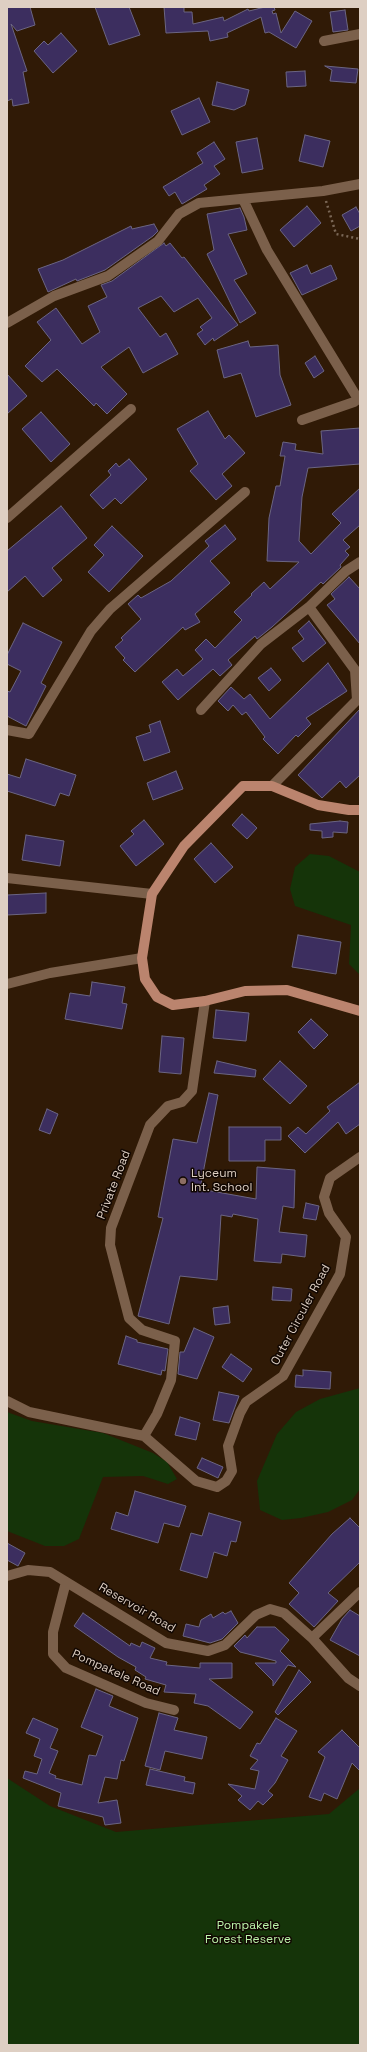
<!DOCTYPE html>
<html>
<head>
<meta charset="utf-8">
<style>
	body { margin:0 }
	#map { position:relative; width:367px; height:2052px; overflow:hidden; background:#301a06; font-family:"Space Grotesk",sans-serif }
	canvas { display:block }
	.frame { position:absolute; inset:0; border:8px solid #decfc3; pointer-events:none }
</style>
</head>
<body>
<div id="map">
<canvas width="367" height="2052"></canvas>
<div class="frame"></div>
</div>
<script>
const context = document.querySelector('canvas').getContext('2d');
context.lineJoin = 'round';
function fill(path, color) {
  context.fillStyle = color;
  context.fill(path, 'evenodd');
}
function toPath(rows) {
  const path = new Path2D();
  for (const r of rows) {
    path.moveTo(r[0], r[1]);
    for (let i = 2; i < r.length; i += 2) path.lineTo(r[i], r[i + 1]);
  }
  return path;
}
function trace(path, color, width, dash) {
  context.strokeStyle = color;
  context.lineWidth = width;
  context.lineCap = dash ? 'butt' : 'round';
  context.setLineDash(dash || []);
  context.stroke(path);
}
function write(font, color, halo, rows, align = 'center') {
  context.font = font + ' "Space Grotesk",sans-serif';
  context.lineWidth = 3;
  context.setLineDash([]);
  context.textBaseline = 'middle';
  context.strokeStyle = halo;
  context.fillStyle = color;
  for (const [text, x, y, turn = 0] of rows) {
    context.save();
    context.translate(x, y);
    context.rotate((+turn || 0) * Math.PI / 180);
    context.textAlign = isNaN(turn) ? turn : align;
    if (halo) context.strokeText(text, 0, 0);
    context.fillText(text, 0, 0);
    context.restore();
  }
}
fill(toPath([
	[310,854,329,856,360,872,360,975,349,964,351,925,295,906,290,889,295,867],
	[360,1388,360,1489,352,1500,328,1512,301,1518,282,1520,260,1510,257,1481,277,1434,296,1412,320,1399],
	[7,1412,32,1421,103,1433,153,1453,167,1462,177,1479,168,1484,143,1476,103,1477,79,1539,64,1546,45,1546,7,1531],
	[7,1778,50,1806,116,1832,329,1814,360,1788,360,2045,7,2045]
]), '#153409');
const building = toPath([
	[7,7,30,7,35,25,17,31,11,24,27,71,23,72,29,103,13,106,12,99,7,101,7,7],
	[95,7,129,7,140,35,109,45,95,7],
	[164,7,184,7,184,12,192,12,193,24,223,17,224,21,248,9,249,11,265,7,274,7,275,10,272,11,273,14,276,13,281,33,295,11,312,21,296,48,269,32,265,33,261,17,227,33,228,37,210,41,208,31,166,33,164,7],
	[345,10,348,30,333,32,330,12,345,10],
	[61,33,77,51,53,73,34,51,44,41,48,45,61,33],
	[325,66,358,69,356,83,330,81,332,70,325,66],
	[305,71,306,86,287,87,286,72,305,71],
	[217,82,249,90,245,105,234,110,212,105,217,82],
	[199,98,210,122,182,135,171,111,199,98],
	[305,135,330,141,323,167,299,161,305,135],
	[257,138,263,169,242,173,236,142,257,138],
	[214,142,225,159,214,166,220,174,204,185,207,189,182,204,175,192,169,196,163,187,203,163,197,153,214,142],
	[307,206,321,223,294,247,280,230,307,206],
	[356,207,360,214,360,226,351,231,342,215,356,207],
	[240,208,244,217,247,230,228,234,247,274,234,280,256,313,240,323,207,254,214,250,207,214,240,208],
	[154,224,158,231,153,236,105,270,77,281,76,279,48,292,38,269,63,260,131,226,132,229,154,224],
	[164,243,166,246,170,243,182,258,184,257,238,325,214,341,213,338,205,345,197,334,203,330,200,327,212,318,198,298,174,312,161,296,138,308,160,337,166,333,178,354,143,373,129,347,101,367,127,394,107,414,96,403,94,406,57,369,42,382,25,366,51,340,37,322,56,308,82,344,100,332,88,306,107,297,101,285,112,281,164,243],
	[307,265,311,274,331,265,337,279,302,295,290,273,307,265],
	[248,341,250,347,278,345,280,375,291,405,256,417,241,373,224,378,217,350,248,341],
	[315,356,324,371,314,378,305,363,315,356],
	[7,374,27,396,7,414,7,374],
	[208,411,225,439,229,435,245,453,222,474,232,486,216,500,190,471,198,464,177,429,208,411],
	[41,412,70,444,51,462,22,429,41,412],
	[360,428,360,464,308,468,302,497,299,541,311,554,341,523,332,514,360,488,360,525,343,540,350,547,345,551,349,555,340,565,341,567,323,584,321,582,272,627,257,639,255,636,228,660,232,665,220,676,213,669,178,700,162,682,177,669,183,676,203,659,195,650,206,639,215,648,242,620,234,612,252,595,251,594,264,582,270,589,299,562,267,561,269,518,276,486,280,486,285,456,280,456,283,442,296,444,295,450,323,454,321,431,360,428],
	[129,459,147,479,121,504,115,498,103,509,90,495,111,475,108,471,116,463,119,467,129,459],
	[61,506,87,538,52,568,62,580,43,597,25,576,7,592,7,551,61,506],
	[225,525,236,539,210,561,230,583,195,614,200,622,185,630,183,627,135,672,123,660,125,658,115,647,123,640,121,638,141,619,128,604,138,595,141,598,171,581,209,546,205,541,225,525],
	[112,526,143,556,109,592,88,572,104,555,94,545,112,526],
	[349,577,360,589,360,644,327,605,335,599,331,594,349,577],
	[309,621,326,643,303,662,292,648,304,639,298,631,309,621],
	[23,623,62,642,41,683,46,686,26,726,7,716,7,691,10,692,21,671,7,664,7,655,23,623],
	[328,663,347,691,306,718,311,724,298,737,296,735,278,754,263,739,265,737,246,712,242,715,233,705,228,711,218,701,231,687,244,699,250,694,270,719,328,663],
	[271,668,281,680,269,691,258,678,271,668],
	[360,709,360,775,346,788,340,781,322,798,298,775,360,709],
	[160,721,170,752,144,761,136,737,151,732,149,725,160,721],
	[26,759,76,775,69,796,60,793,55,806,7,791,7,774,20,778,26,759],
	[176,771,183,789,153,800,147,783,176,771],
	[242,814,257,828,247,839,232,825,242,814],
	[144,820,164,844,136,866,120,846,134,834,131,831,144,820],
	[340,821,348,822,347,833,333,832,333,837,322,838,322,831,310,830,310,824,340,821],
	[26,835,64,841,60,866,22,860,26,835],
	[211,843,233,867,215,883,194,859,211,843],
	[46,893,46,913,7,915,7,895,46,893],
	[298,935,341,942,336,974,292,967,298,935],
	[92,982,125,987,122,1003,127,1004,122,1029,65,1019,70,993,90,996,92,982],
	[216,1010,249,1013,246,1041,213,1038,216,1010],
	[311,1019,328,1035,314,1049,298,1032,311,1019],
	[162,1036,184,1038,181,1074,159,1072,162,1036],
	[217,1061,256,1070,255,1077,214,1073,217,1061],
	[280,1061,307,1086,290,1104,263,1079,280,1061],
	[360,1082,360,1124,346,1134,338,1122,305,1153,288,1136,298,1127,306,1134,330,1111,327,1107,360,1082],
	[209,1093,218,1095,200,1189,256,1199,257,1167,295,1170,294,1208,283,1206,279,1232,307,1235,305,1257,282,1254,281,1263,254,1261,258,1219,233,1214,232,1217,221,1215,217,1280,180,1276,169,1324,138,1316,163,1218,158,1217,173,1139,197,1143,209,1093],
	[47,1109,58,1114,50,1134,39,1130,47,1109],
	[229,1127,281,1127,281,1140,265,1140,265,1161,229,1161,229,1127],
	[306,1203,319,1206,316,1220,303,1218,306,1203],
	[273,1287,292,1289,291,1301,272,1300,273,1287],
	[228,1306,230,1323,215,1325,213,1308,228,1306],
	[194,1328,214,1337,197,1379,178,1374,180,1352,184,1352,194,1328],
	[126,1336,137,1340,137,1342,168,1349,165,1371,162,1370,161,1375,118,1364,126,1336],
	[231,1354,252,1369,243,1382,222,1367,231,1354],
	[303,1370,331,1372,330,1389,295,1387,296,1375,303,1376,303,1370],
	[219,1392,239,1396,229,1423,213,1420,219,1392],
	[180,1417,200,1423,196,1440,175,1435,180,1417],
	[202,1458,223,1467,218,1478,197,1468,202,1458],
	[135,1491,186,1506,179,1527,164,1523,158,1543,111,1529,116,1512,128,1516,135,1491],
	[209,1513,241,1522,236,1542,231,1541,227,1556,214,1552,207,1578,180,1570,191,1533,202,1536,209,1513],
	[350,1518,360,1528,360,1562,328,1593,338,1601,314,1627,289,1604,299,1593,289,1583,332,1534,350,1518],
	[7,1543,25,1553,18,1566,7,1560,7,1543],
	[350,1610,360,1616,360,1656,330,1640,342,1619,350,1610],
	[231,1611,238,1623,222,1639,210,1643,183,1636,186,1624,199,1627,201,1620,211,1614,213,1618,223,1612,225,1614,231,1611],
	[83,1613,130,1646,131,1643,140,1647,142,1642,155,1648,150,1658,167,1662,166,1665,200,1668,200,1663,232,1663,232,1678,209,1679,253,1712,240,1729,208,1706,194,1703,196,1694,164,1692,166,1685,145,1679,146,1677,135,1670,136,1667,118,1657,74,1626,83,1613],
	[257,1627,275,1627,289,1640,280,1651,296,1667,288,1665,273,1686,273,1681,255,1663,276,1663,276,1661,240,1652,234,1646,245,1635,247,1638,257,1627],
	[299,1670,311,1682,278,1715,275,1712,299,1670],
	[96,1689,113,1696,109,1706,138,1718,124,1761,121,1760,117,1779,105,1777,98,1803,117,1800,121,1823,105,1825,103,1817,58,1806,61,1793,23,1778,25,1771,37,1774,42,1759,34,1756,40,1739,26,1733,33,1718,58,1729,50,1748,58,1751,49,1773,56,1776,55,1778,82,1785,89,1755,96,1756,103,1736,81,1727,96,1689],
	[159,1713,178,1718,174,1730,207,1737,202,1759,165,1751,160,1770,145,1766,159,1713],
	[276,1718,297,1731,281,1756,288,1760,275,1783,268,1791,273,1795,263,1805,258,1801,250,1810,238,1800,242,1796,228,1784,255,1789,259,1771,250,1769,258,1760,250,1756,257,1743,260,1744,276,1718],
	[342,1730,360,1748,360,1771,352,1763,337,1799,324,1793,321,1801,309,1797,325,1757,318,1752,342,1730],
	[150,1769,185,1777,184,1781,195,1783,193,1794,146,1785,150,1769]
]);
fill(building, '#3c2e5f');
trace(building, '#6b6582', 1);
trace(toPath([
	[326,201,336,234,360,239]
]), '#7a6756', 2.5, [2, 3]);
trace(toPath([
	[324,41,360,34],
	[243,199,267,250,358,399,354,402,302,420],
	[7,323,54,296,108,276,158,241,179,214,199,203,323,191,360,184],
	[7,518,131,409],
	[201,710,261,644,309,607,346,571,360,562],
	[7,730,29,734,91,631,110,609,245,492],
	[272,786,357,700,355,670,309,607],
	[7,878,152,894],
	[7,984,50,973,142,958],
	[7,1401,29,1412,144,1436,196,1481,217,1487,226,1481,232,1471,228,1446,240,1413,246,1402,283,1376,340,1274,346,1237,329,1213,324,1197,330,1178,360,1157],
	[144,1436,157,1414,171,1380,175,1341,142,1330,129,1318,110,1245,111,1228,150,1125,168,1106,182,1102,192,1091,205,1001],
	[7,1576,28,1570,50,1572,166,1643,208,1651,225,1645,256,1615,270,1609,284,1613,312,1638,348,1678,360,1686],
	[66,1582,53,1632,53,1654,66,1668,146,1703,174,1710],
	[312,1638,360,1592]
]), '#7b604b', 10);
trace(toPath([
	[360,810,349,810,318,805,272,786,243,786,184,846,152,894,142,958,145,979,157,997,173,1005,205,1001,245,991,287,990,360,1011]
]), '#bb846e', 10);
for (const [x, y, r, color] of [
	[183,1181,4,"#8d6e63"]
]) {
  const dot = new Path2D();
  dot.arc(x, y, r, 0, 2 * Math.PI);
  context.fillStyle = color;
  context.fill(dot);
  trace(dot, '#110702', 1.5);
}
write('12px', '#decfc3', '#110702', [
	["Lyceum",191,1174],
	["Int. School",191,1188]
], 'left');
write('12px', '#decfc3', '#110702', [
	["Private Road",114,1185,-69],
	["Outer Circuler Road",301,1315,-62],
	["Reservoir Road",137,1608,30],
	["Pompakele Road",116,1673,24]
]);
write('12px', '#baf2a8', '#110702', [
	["Pompakele",248,1926],
	["Forest Reserve",248,1940]
]);
</script>
</body>
</html>
